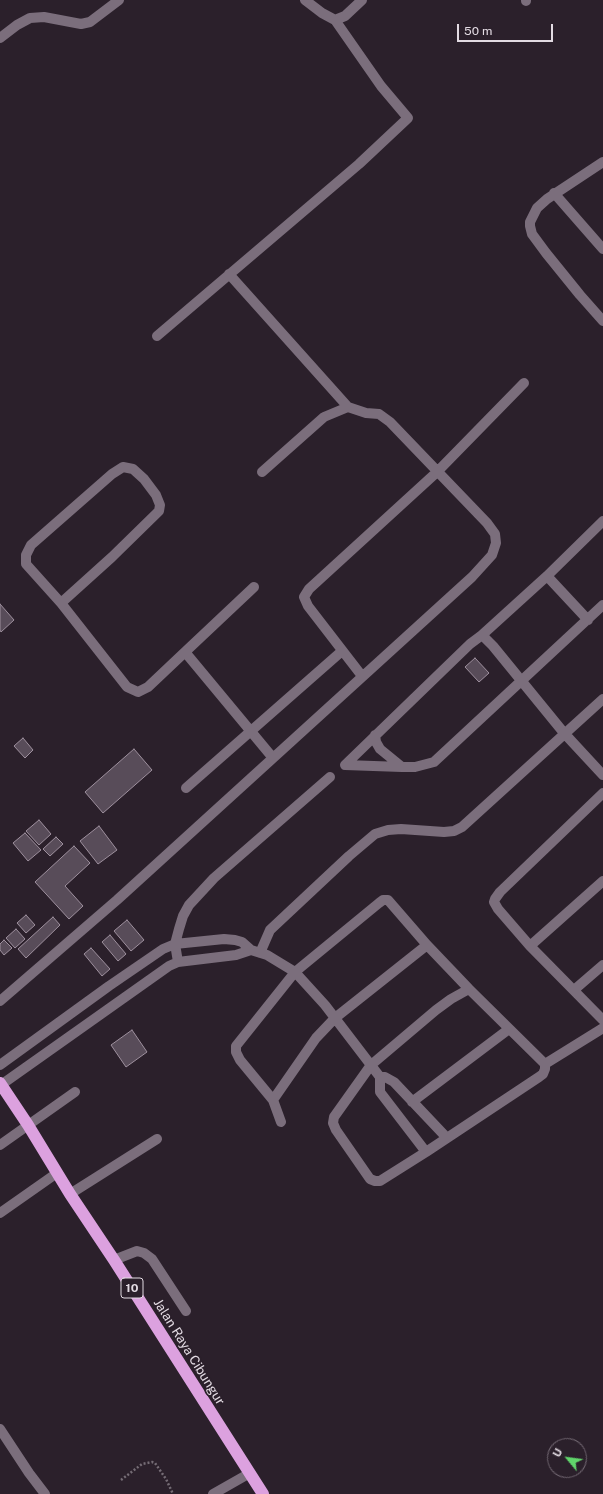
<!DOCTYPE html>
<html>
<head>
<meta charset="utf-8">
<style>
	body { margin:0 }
	#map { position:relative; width:603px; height:1494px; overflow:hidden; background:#2b202b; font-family:"Public Sans",sans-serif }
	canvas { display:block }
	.north { position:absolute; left:547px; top:1438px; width:40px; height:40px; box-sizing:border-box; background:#2b202b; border:1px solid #756b75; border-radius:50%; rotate:299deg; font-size:11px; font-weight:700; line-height:16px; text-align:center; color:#e3dbe3 }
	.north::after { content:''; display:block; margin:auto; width:14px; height:18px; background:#60d56b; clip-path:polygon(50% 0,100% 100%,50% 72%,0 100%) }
	.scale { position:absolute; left:457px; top:24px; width:96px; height:18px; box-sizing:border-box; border:2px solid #e3dbe3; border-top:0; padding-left:5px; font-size:12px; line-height:14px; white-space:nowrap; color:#e3dbe3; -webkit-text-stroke:3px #2b202b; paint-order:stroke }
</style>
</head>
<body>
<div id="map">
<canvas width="603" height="1494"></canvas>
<div class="north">U</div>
<div class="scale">50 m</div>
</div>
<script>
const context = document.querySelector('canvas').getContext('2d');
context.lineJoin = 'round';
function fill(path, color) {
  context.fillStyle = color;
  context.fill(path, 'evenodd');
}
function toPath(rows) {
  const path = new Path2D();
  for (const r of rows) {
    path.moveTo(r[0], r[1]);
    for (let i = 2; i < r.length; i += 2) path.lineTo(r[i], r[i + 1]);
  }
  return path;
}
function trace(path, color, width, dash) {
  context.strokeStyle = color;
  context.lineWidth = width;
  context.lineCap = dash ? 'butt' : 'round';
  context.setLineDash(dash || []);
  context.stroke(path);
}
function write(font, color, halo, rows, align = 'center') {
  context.font = font + ' "Public Sans",sans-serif';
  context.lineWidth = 3.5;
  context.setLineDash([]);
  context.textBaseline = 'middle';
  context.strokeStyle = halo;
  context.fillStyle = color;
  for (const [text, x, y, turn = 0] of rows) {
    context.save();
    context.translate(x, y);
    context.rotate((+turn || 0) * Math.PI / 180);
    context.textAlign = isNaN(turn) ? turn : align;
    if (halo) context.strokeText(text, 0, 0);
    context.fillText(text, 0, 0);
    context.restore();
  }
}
const building = toPath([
	[0,604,14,620,1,632,0,630,0,604],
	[475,658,489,673,479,682,465,667,475,658],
	[23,738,33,750,25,758,14,746,23,738],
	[134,749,152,770,103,813,85,792,134,749],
	[39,820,51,834,39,845,26,831,39,820],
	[99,826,117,850,98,864,80,841,99,826],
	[25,833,41,850,28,861,13,843,25,833],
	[56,837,63,844,50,856,43,849,56,837],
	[74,846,90,863,65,886,83,906,69,919,35,882,74,846],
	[26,915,35,925,26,933,17,923,26,915],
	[53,917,60,925,26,958,18,949,53,917],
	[127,920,144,940,131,951,114,931,127,920],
	[16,929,25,939,15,948,6,938,16,929],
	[110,935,126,954,118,961,102,942,110,935],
	[4,940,12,948,4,955,0,950,0,944,4,940],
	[91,948,110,969,102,976,84,954,91,948],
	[132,1030,147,1052,126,1067,111,1045,132,1030]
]);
fill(building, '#584c59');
trace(building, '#9e909e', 1);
trace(toPath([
	[121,1480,142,1464,152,1462,155,1463,166,1479,173,1494]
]), '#756c75', 2.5, [2, 2]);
trace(toPath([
	[305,0,322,13,335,20,345,16,362,0],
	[526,0,526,1],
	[0,38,17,25,30,18,44,17,81,24,90,22,119,0],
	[603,162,547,199,537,208,530,222,530,226,532,234,546,253,580,295,603,321],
	[554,193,603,249],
	[157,336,359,164,408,118,381,86,335,20],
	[262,472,324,417,348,407],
	[547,576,588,620],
	[254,587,185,652,273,758],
	[61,603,112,557,159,511,160,505,156,495,144,479,133,469,123,467,112,474,31,545,26,555,26,564,61,603,127,687,138,692,148,687,185,652],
	[482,635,547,576,603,521],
	[362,676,308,606,304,597,309,589,437,472,524,383],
	[375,735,376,742,380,749,402,767,415,767,434,762,603,605],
	[402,767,345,765,470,644,482,635,493,646,564,733,603,775],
	[186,788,342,651],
	[603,793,500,892,495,899,494,902,498,909,530,946,603,1020],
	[530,946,603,881],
	[260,953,270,930,349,856,375,834,388,830,401,829,444,832,454,831,462,827,603,699],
	[178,962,175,944,179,929,183,916,189,905,214,878,330,777],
	[574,990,603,965],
	[0,1001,117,900,472,577,492,555,496,543,495,534,487,523,390,422,379,414,366,413,348,407,229,274],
	[545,1064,603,1028],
	[0,1065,109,986,163,949,175,944,224,939,235,940,242,942,251,950,267,955,295,972,325,1005,380,1077,385,1077,394,1082,447,1138],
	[380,1077,380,1092,426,1152],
	[1,1085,169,966,178,962,236,955,251,950],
	[273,1100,316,1038,335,1018,427,945],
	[412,1102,509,1029],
	[281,1122,273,1100,240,1060,236,1052,236,1046,295,972,379,903,383,900,388,900,427,945,469,989,545,1064,545,1069,543,1074,539,1077,426,1152,380,1181,375,1181,370,1179,336,1130,333,1123,334,1117,371,1065,436,1010,451,999,469,989],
	[0,1145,75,1092],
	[70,1194,157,1139],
	[0,1213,57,1173],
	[114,1260,137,1251,144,1253,152,1259,186,1311],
	[0,1429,29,1473,45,1494],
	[213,1494,250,1473]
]), '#7b6e7c', 10);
trace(toPath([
	[0,1083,28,1125,70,1194,114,1260,263,1494]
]), '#dca1df', 12);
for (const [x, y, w] of [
	[132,1288,22]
]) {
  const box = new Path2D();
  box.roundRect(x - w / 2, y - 10, w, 20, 3);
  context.fillStyle = '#2b202b';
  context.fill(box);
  trace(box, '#e3dbe3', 1);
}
write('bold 12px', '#e3dbe3', null, [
	["10",132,1288]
]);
write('13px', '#e3dbe3', '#2b202b', [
	["Jalan Raya Cibungur",189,1352,58]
]);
</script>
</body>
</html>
